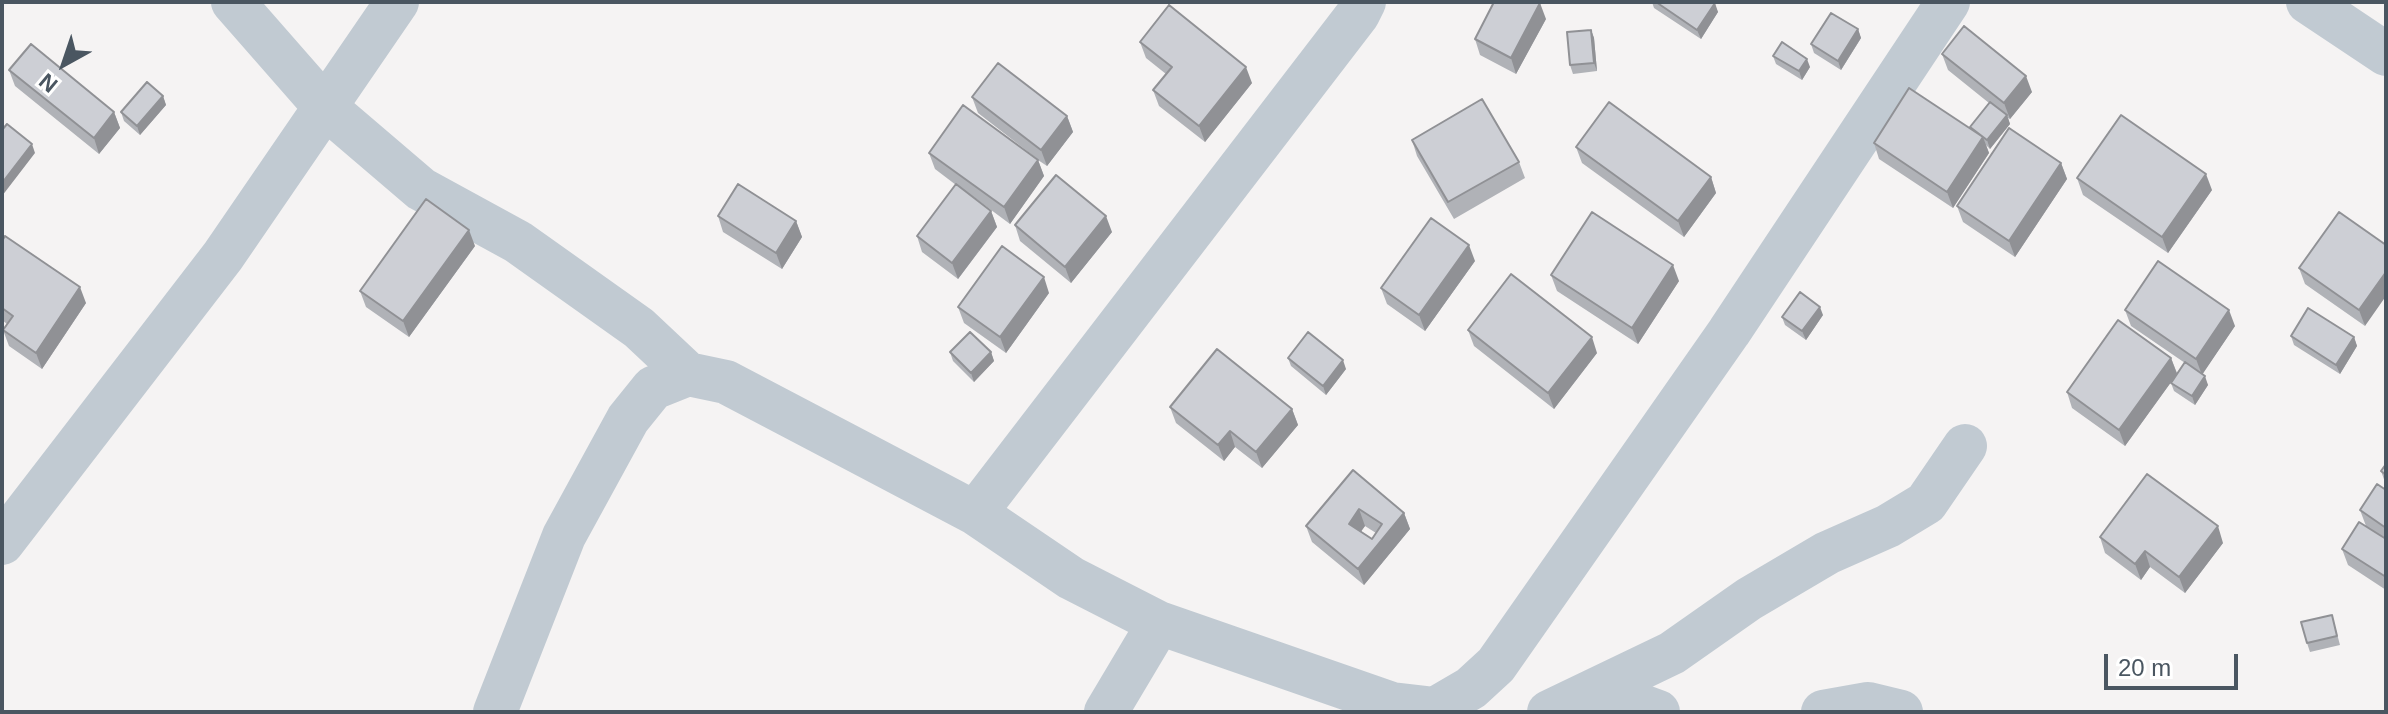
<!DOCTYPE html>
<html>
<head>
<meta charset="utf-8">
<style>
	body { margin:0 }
	#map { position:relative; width:2388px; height:714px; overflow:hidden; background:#f5f3f3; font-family:Arial,sans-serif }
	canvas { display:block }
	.frame { position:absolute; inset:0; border:4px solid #4a5661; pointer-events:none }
	.north { position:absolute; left:24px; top:24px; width:80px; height:80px; -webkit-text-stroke:6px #fff; paint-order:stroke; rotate:220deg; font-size:22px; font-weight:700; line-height:32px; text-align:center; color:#4a5661 }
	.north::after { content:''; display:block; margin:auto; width:28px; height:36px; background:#4a5661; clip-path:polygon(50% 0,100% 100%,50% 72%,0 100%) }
	.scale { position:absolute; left:2104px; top:654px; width:134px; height:36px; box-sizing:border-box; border:4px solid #4a5661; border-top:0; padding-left:10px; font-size:24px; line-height:28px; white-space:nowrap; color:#4a5661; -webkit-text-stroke:6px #fff; paint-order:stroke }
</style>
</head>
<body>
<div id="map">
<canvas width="2388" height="714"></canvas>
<div class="frame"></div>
<div class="north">N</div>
<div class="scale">20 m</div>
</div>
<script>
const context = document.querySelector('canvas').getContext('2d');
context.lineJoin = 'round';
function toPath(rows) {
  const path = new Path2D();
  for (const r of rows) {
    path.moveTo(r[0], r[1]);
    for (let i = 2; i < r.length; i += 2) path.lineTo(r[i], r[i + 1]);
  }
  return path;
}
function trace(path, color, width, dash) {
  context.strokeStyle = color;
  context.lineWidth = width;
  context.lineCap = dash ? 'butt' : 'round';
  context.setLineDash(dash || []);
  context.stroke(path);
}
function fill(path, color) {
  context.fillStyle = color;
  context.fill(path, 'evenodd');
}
trace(toPath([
	[233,2,325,107,421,189,518,242,639,328,688,374],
	[2308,2,2386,54],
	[975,513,1358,14,1364,2],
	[2,543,223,256,397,2],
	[1598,690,1658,712],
	[495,712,564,536,628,419,653,388,688,374,726,382,865,455,975,513,1071,578,1159,623,1392,704,1435,709,1471,688,1496,665,1729,332,1948,2],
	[1106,712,1159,623],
	[1549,712,1672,653,1749,599,1827,553,1888,526,1926,503,1965,446],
	[1823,712,1868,704,1901,712]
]), '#c1cad2', 44);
fill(toPath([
	[1652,2,1713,2,1718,12,1701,39,1654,8],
	[1546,19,1516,74,1480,55,1475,39],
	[1858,29,1861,38,1841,70,1814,53,1811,44],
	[1591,30,1594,38,1597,71,1573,74,1570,65],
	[1140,42,1252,83,1205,142,1159,106,1153,90,1166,74,1146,58],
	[1942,54,2032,92,2010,119,2008,118,2010,124,1990,149,1986,145,1989,153,1953,208,1879,159,1874,143,1971,129,1970,127,1989,103,1948,70],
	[1773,56,1810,67,1802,80,1776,64],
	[9,70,114,112,120,128,99,154,15,86],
	[163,96,166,105,140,135,124,121,121,112],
	[972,97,1067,116,1073,132,1047,166,1038,160,1044,176,1010,224,971,195,991,211,997,227,958,279,922,252,917,236,956,185,935,169,929,153,1036,158,978,113],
	[1412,140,1519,162,1525,178,1454,219,1417,156],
	[1576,147,1711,177,1716,193,1684,237,1582,163],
	[2061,163,2067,179,2015,257,1963,222,1957,206],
	[2077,178,2212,190,2168,253,2083,195],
	[2339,212,2365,326,2305,284,2299,268],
	[718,216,796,221,802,237,782,269,723,232],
	[1015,225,1112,232,1071,283,1020,241],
	[2,241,86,303,42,369,9,346,3,330,7,324,2,320],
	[475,246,409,337,366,307,360,291],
	[1475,261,1425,331,1387,304,1381,288],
	[1551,275,1679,281,1638,344,1557,291],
	[1049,293,1006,353,964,323,958,307],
	[2125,310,2235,326,2202,374,2208,385,2195,405,2174,391,2171,383,2173,379,2125,446,2072,408,2067,392,2171,358,2177,373,2185,363,2131,326],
	[1823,315,1806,340,1785,325,1782,317],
	[1468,330,1597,353,1554,409,1474,346],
	[2291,336,2354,337,2357,346,2340,374,2294,345],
	[950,352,991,352,994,361,974,382,953,361],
	[1288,358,1346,369,1326,395,1291,366],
	[1170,407,1292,409,1298,425,1262,468,1235,447,1224,461,1176,423],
	[2386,464,2386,485,2381,471],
	[1353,470,1404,513,1410,529,1364,585,1312,542,1306,526],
	[1365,526,1376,533,1372,539,1361,531],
	[2386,490,2386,590,2348,565,2342,549,2366,526,2360,510],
	[2100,537,2223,543,2185,593,2150,567,2141,580,2105,553],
	[2332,615,2340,645,2310,652,2307,643]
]), '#b0b2b7');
fill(toPath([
	[1540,3,1546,19,1516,74,1511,58],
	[1715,3,1718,12,1701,39,1697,30],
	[1858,29,1861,38,1841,70,1838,61],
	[1591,30,1594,38,1597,71,1594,63],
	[1807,59,1810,67,1802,80,1799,71],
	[1246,67,1252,83,1205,142,1199,126],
	[2026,76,2032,92,2010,119,2004,103],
	[163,96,166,105,140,135,137,126],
	[114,112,120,128,99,154,94,138],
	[2007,115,2010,124,1990,149,1987,140],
	[1067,116,1073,132,1047,166,1041,150],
	[1983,137,1989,153,1953,208,1947,192],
	[32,144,35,153,2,196,2,183],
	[1038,160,1044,176,1010,224,1004,207],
	[2061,163,2067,179,2015,257,2009,241],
	[2206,174,2212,190,2168,253,2162,237],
	[1711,177,1716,193,1684,237,1678,221],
	[991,211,997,227,958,279,952,263],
	[1106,216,1112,232,1071,283,1065,267],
	[796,221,802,237,782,269,776,253],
	[469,230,475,246,409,337,403,321],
	[1469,245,1475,261,1425,331,1419,315],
	[1673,265,1679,281,1638,344,1632,328],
	[2386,272,2386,296,2365,326,2359,310],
	[1044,277,1049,293,1006,353,1000,337],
	[80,287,86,303,42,369,36,353],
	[1820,307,1823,315,1806,340,1802,331],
	[2229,310,2235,326,2202,375,2196,359],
	[1592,337,1597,353,1554,409,1548,393],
	[2354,337,2357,346,2340,374,2336,365],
	[991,352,994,361,974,382,971,373],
	[2171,358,2177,374,2125,446,2119,430],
	[1343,360,1346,369,1326,395,1323,386],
	[2205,376,2208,385,2195,405,2192,396],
	[1292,409,1298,425,1262,468,1256,452],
	[1230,431,1235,447,1224,461,1218,445],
	[1359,509,1365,526,1355,540,1349,524],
	[1404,513,1410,529,1364,585,1358,569],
	[2218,526,2223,543,2185,593,2179,577],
	[2145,551,2150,567,2141,580,2135,564]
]), '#909195');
const building = toPath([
	[1494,2,1540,3,1511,58,1475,39,1494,2],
	[1656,2,1713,2,1715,3,1697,30,1656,2],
	[1169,5,1246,67,1199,126,1153,90,1172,67,1140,42,1169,5],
	[1831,13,1858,29,1838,61,1811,44,1831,13],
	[1964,26,2026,76,2004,103,1942,54,1964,26],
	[1591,30,1594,63,1570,65,1567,32,1591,30],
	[1782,42,1807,59,1799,71,1773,56,1782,42],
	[31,44,114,112,94,138,9,70,31,44],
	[998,63,1067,116,1041,150,972,97,998,63],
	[147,82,163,96,137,126,121,112,147,82],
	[1909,88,1983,137,1947,192,1874,143,1909,88],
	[1482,99,1519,162,1448,202,1412,140,1482,99],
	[1609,102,1711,177,1678,221,1576,147,1609,102],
	[1990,102,2007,115,1987,140,1970,127,1990,102],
	[963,105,1038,160,1004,207,929,153,963,105],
	[2121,115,2206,174,2162,237,2077,178,2121,115],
	[7,124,32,144,2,183,2,130,7,124],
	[2009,128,2061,163,2009,241,1957,206,2009,128],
	[1056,175,1106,216,1065,267,1015,225,1056,175],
	[738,184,796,221,776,253,718,216,738,184],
	[956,184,991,211,952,263,917,236,956,184],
	[426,199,469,230,403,321,360,291,426,199],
	[1592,212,1673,265,1632,328,1551,275,1592,212],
	[2339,212,2386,245,2386,272,2359,310,2299,268,2339,212],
	[1431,218,1469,245,1419,315,1381,288,1431,218],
	[5,236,80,287,36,353,3,330,13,316,2,308,2,241,5,236],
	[1002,246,1044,277,1000,337,958,307,1002,246],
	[2158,261,2229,310,2196,359,2125,310,2158,261],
	[1511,274,1592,337,1548,393,1468,330,1511,274],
	[1800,292,1820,307,1802,331,1782,317,1800,292],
	[2308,308,2354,337,2336,365,2291,336,2308,308],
	[2118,320,2171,358,2119,430,2067,392,2118,320],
	[970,332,991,352,971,373,950,352,970,332],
	[1308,332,1343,360,1323,386,1288,358,1308,332],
	[1217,349,1292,409,1256,452,1230,431,1218,445,1170,407,1217,349],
	[2185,362,2205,376,2192,396,2171,383,2185,362],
	[2386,464,2386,475,2381,471,2386,464],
	[1353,470,1404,513,1358,569,1306,526,1353,470],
	[1359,509,1382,524,1372,539,1349,524,1359,509],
	[2147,474,2218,526,2179,577,2145,551,2135,564,2100,537,2147,474],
	[2377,484,2386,490,2386,528,2360,510,2377,484],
	[2359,522,2386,539,2386,577,2342,549,2359,522],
	[2332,615,2337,636,2307,643,2301,622,2332,615]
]);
fill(building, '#cdcfd5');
trace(building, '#909195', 2);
</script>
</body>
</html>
